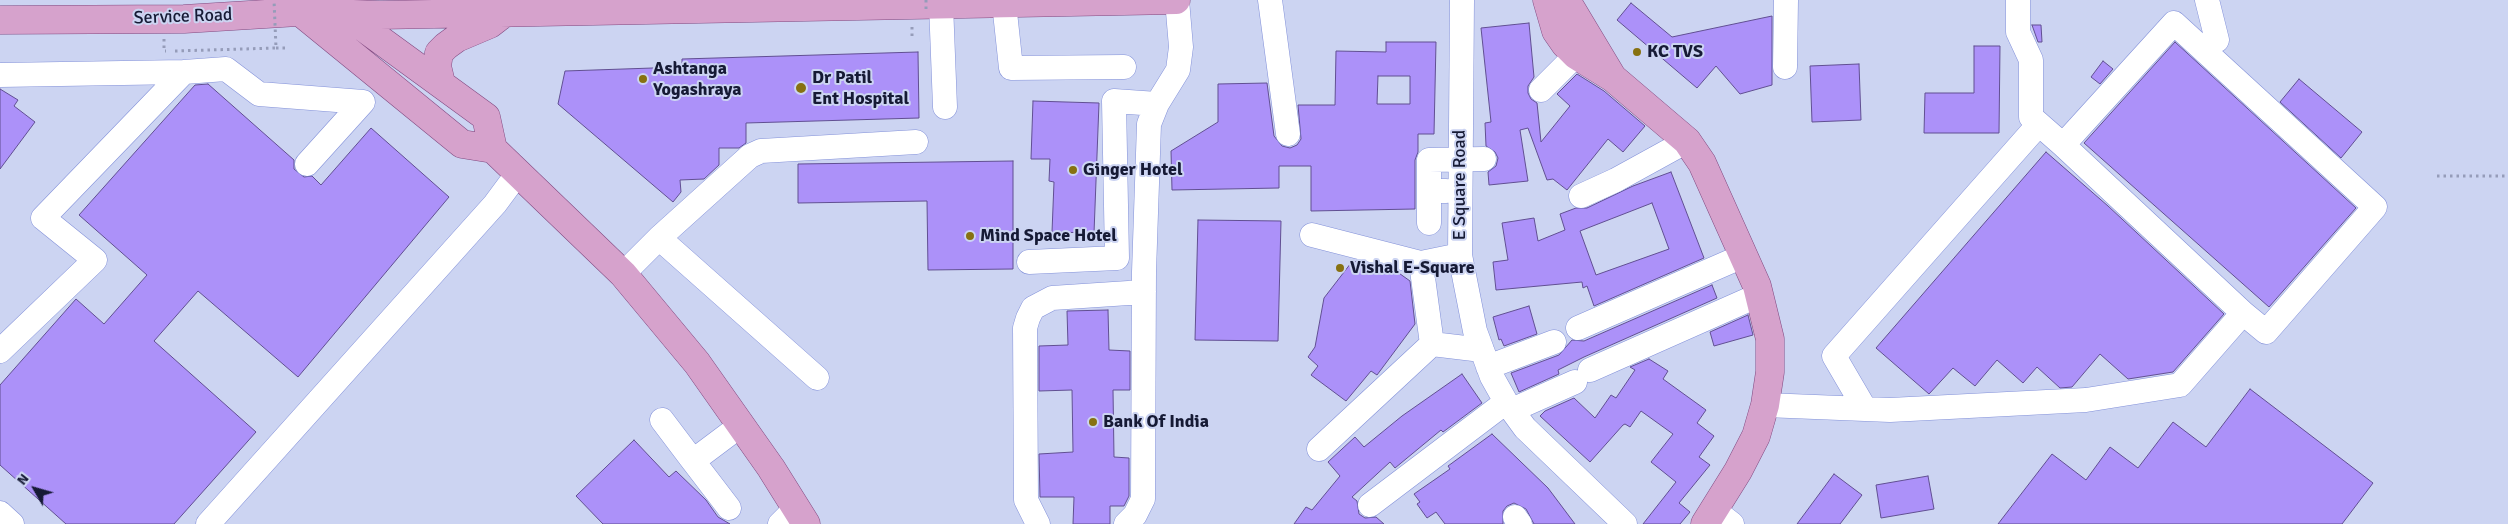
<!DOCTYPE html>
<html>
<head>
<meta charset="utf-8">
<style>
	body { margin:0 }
	#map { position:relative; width:2508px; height:524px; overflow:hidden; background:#ccd4f2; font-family:Signika,sans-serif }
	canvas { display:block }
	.north { position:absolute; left:10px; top:464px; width:50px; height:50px; -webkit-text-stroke:4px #ccd4f2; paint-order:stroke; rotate:308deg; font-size:14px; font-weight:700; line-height:20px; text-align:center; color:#161a35 }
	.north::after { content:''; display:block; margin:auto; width:18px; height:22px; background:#161a35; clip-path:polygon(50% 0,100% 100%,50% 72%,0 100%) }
</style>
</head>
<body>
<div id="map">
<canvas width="2508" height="524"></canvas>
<div class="north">N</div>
</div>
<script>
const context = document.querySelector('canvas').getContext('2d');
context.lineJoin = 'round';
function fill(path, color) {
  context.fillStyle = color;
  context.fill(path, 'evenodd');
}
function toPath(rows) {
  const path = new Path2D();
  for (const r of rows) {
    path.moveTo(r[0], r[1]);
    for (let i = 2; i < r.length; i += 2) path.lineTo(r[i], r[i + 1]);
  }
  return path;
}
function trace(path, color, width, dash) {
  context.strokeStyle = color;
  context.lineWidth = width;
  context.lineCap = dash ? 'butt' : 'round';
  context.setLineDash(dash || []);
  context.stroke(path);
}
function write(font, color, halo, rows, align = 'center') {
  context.font = font + ' Signika,sans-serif';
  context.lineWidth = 4;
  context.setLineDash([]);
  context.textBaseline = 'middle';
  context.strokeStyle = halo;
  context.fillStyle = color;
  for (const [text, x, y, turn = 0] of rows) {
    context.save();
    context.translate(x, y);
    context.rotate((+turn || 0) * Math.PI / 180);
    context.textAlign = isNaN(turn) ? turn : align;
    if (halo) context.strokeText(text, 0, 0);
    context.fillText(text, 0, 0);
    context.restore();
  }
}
const building = toPath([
	[1631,3,1672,37,1772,16,1772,85,1740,94,1716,66,1697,88,1617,20,1631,3],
	[1529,23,1534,77,1528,86,1528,93,1531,99,1537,103,1541,142,1570,106,1557,94,1577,74,1604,91,1645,126,1623,152,1608,139,1567,190,1553,179,1547,180,1528,128,1520,130,1528,181,1489,185,1488,172,1496,166,1498,158,1495,152,1486,146,1485,123,1491,122,1481,28,1529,23],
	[2032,25,2041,25,2042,42,2038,42,2032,25],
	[1386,42,1436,42,1434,134,1418,134,1418,152,1415,160,1415,209,1311,211,1311,166,1279,166,1279,188,1172,190,1171,151,1218,122,1218,84,1267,83,1274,136,1282,146,1290,148,1297,145,1301,139,1298,105,1335,105,1336,51,1386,52,1386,42],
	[1378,76,1410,76,1410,104,1377,104,1378,76],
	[2175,42,2356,208,2269,307,2084,143,2175,42],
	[1974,46,2000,46,1999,133,1924,133,1925,93,1974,93,1974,46],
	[918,52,919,118,746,123,746,143,739,148,719,148,719,165,704,179,680,180,681,192,673,202,558,104,565,71,682,67,682,59,918,52],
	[2103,61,2113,69,2100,84,2091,77,2103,61],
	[1859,64,1861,120,1812,122,1810,66,1859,64],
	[2299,79,2362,132,2341,158,2280,102,2299,79],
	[208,84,294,160,294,169,304,177,312,176,321,185,371,128,449,197,298,377,198,291,154,341,256,432,174,524,66,524,0,465,0,385,76,299,104,324,147,275,79,215,195,85,208,84],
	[0,89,18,100,14,106,35,122,0,169,0,89],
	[1033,101,1099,103,1094,233,1052,232,1054,182,1049,181,1050,159,1031,159,1033,101],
	[2046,152,2108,206,2224,314,2173,372,2128,379,2100,354,2072,387,2060,388,2037,367,2023,383,1997,360,1975,386,1953,368,1929,394,1876,348,2046,152],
	[1013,161,1013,269,928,270,927,201,798,203,798,164,1013,161],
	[1671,172,1704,258,1594,306,1587,286,1583,288,1582,282,1496,290,1493,262,1508,260,1502,223,1534,218,1538,241,1565,230,1560,214,1576,208,1587,208,1633,186,1671,172],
	[1652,203,1669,249,1596,275,1580,231,1652,203],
	[1198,220,1281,221,1278,341,1195,340,1198,220],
	[1357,261,1396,271,1410,281,1415,324,1377,375,1371,371,1346,401,1311,375,1318,366,1308,357,1315,347,1324,298,1351,263,1357,261],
	[1712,285,1717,298,1584,357,1558,370,1559,374,1519,392,1511,373,1559,355,1572,340,1584,341,1712,285],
	[1529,306,1537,334,1504,346,1501,339,1499,340,1493,317,1529,306],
	[1108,310,1109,350,1130,351,1130,390,1113,390,1114,457,1129,458,1129,496,1124,506,1110,506,1110,524,1073,524,1074,497,1040,497,1039,454,1073,452,1072,390,1039,391,1039,346,1068,345,1067,311,1108,310],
	[1748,315,1753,335,1714,346,1710,332,1748,315],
	[1649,359,1668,371,1663,379,1706,410,1697,423,1714,436,1699,457,1710,465,1679,503,1690,512,1680,524,1643,524,1676,482,1651,462,1673,434,1641,411,1630,427,1625,424,1623,425,1590,462,1540,416,1545,411,1574,398,1595,418,1611,395,1616,398,1635,370,1630,367,1649,359],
	[1462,374,1482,403,1443,432,1441,430,1395,468,1390,462,1352,497,1357,501,1359,514,1365,518,1376,517,1384,524,1294,524,1306,507,1312,510,1340,476,1328,462,1355,437,1364,447,1402,416,1462,374],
	[2250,389,2373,483,2342,524,1998,524,2052,454,2086,480,2110,447,2138,468,2173,422,2206,447,2250,389],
	[1492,434,1548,488,1575,524,1534,524,1526,509,1514,503,1507,506,1503,511,1503,524,1445,524,1436,512,1427,518,1417,504,1420,502,1414,494,1450,469,1448,466,1492,434],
	[634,440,669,477,676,471,706,500,718,517,730,524,603,524,576,496,634,440],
	[1834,474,1862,495,1840,524,1797,524,1834,474],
	[1928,476,1934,509,1881,518,1876,485,1928,476]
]);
fill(building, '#ac91f9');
trace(building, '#614f92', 1);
const minor = toPath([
	[1270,0,1288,134],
	[1462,0,1460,255,1475,331,1492,377,1506,402,1525,428,1625,524],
	[2207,0,2217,40],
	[1004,3,1011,68,1124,67],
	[941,4,945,107],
	[1785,67,1786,0],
	[184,72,226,69,259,94,363,102,307,164],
	[0,75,184,72,43,218,95,260,0,351],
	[1541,90,1576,55],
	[2063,145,2243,313],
	[1429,191,1429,160,1484,159],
	[1581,196,1616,180,1687,141],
	[1429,223,1429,191,1446,191],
	[1312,235,1421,263],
	[659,238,817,378],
	[1460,255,1421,263,1432,344,1482,350],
	[1029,262,1117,258,1114,101,1157,104],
	[623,274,659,238,750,156,761,151,916,142],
	[1578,328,1743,256],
	[1488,367,1554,342],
	[1590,370,1759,295],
	[1765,405,1890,410,2086,400,2180,385,2243,313,2266,332,2375,207,2174,23,2063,145,2031,117,2031,60,2018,32,2018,0],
	[1865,409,1834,356,2039,124],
	[1512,410,1575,382],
	[662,420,693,461],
	[1319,449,1432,344],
	[1370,505,1506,402],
	[729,508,693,461,741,425],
	[1714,510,1732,524],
	[0,513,12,524],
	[1515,517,1520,524],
	[208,524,495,204,518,173],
	[780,524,796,508],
	[1038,524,1026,500,1025,328,1028,318,1033,308,1052,298,1144,292],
	[1126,524,1135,515,1143,499,1144,272,1149,124,1157,104,1178,70,1181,47,1177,0]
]);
const major = toPath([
	[1547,0,1556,31,1565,44,1576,55,1613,78,1687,141,1702,163,1757,286,1770,339,1770,372,1765,405,1756,436,1738,471,1705,524],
	[1566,0,1611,75],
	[294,7,462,144,493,149,623,274,697,363,771,468,806,524],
	[342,12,486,117,493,149],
	[0,20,184,19,298,12,380,15,1176,0],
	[441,83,437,66,439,53,446,46,457,38,490,24,503,14]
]);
trace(minor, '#8391d9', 25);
trace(major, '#814a81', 29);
trace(toPath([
	[912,36,912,26],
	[164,39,164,51,166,51],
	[276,48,288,48],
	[2437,176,2508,176]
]), '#959cb9', 3, [2.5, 4]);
trace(minor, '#fff', 24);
trace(major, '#d6a2cc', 28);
trace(toPath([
	[926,0,926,12],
	[175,51,276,48,274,0]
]), '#959cb9', 3, [2.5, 4]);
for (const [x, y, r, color] of [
	[1637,52,5,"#877111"],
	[643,79,5,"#877111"],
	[801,88,6,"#877111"],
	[1073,170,5,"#877111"],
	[970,236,5,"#877111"],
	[1340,268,5,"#877111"],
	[1093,422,5,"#877111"]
]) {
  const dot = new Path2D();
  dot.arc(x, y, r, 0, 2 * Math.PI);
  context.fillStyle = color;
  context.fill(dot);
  trace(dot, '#ccd4f2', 2);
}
write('18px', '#161a35', '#ccd4f2', [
	["Service Road",183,17,-2],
	["E Square Road",1460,185,-90]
]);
write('bold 18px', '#161a35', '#ccd4f2', [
	["KC TVS",1647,52],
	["Ashtanga",653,69],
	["Yogashraya",653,90],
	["Dr Patil",812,78],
	["Ent Hospital",812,99],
	["Ginger Hotel",1083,170],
	["Mind Space Hotel",980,236],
	["Vishal E-Square",1350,268],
	["Bank Of India",1103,422]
], 'left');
</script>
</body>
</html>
